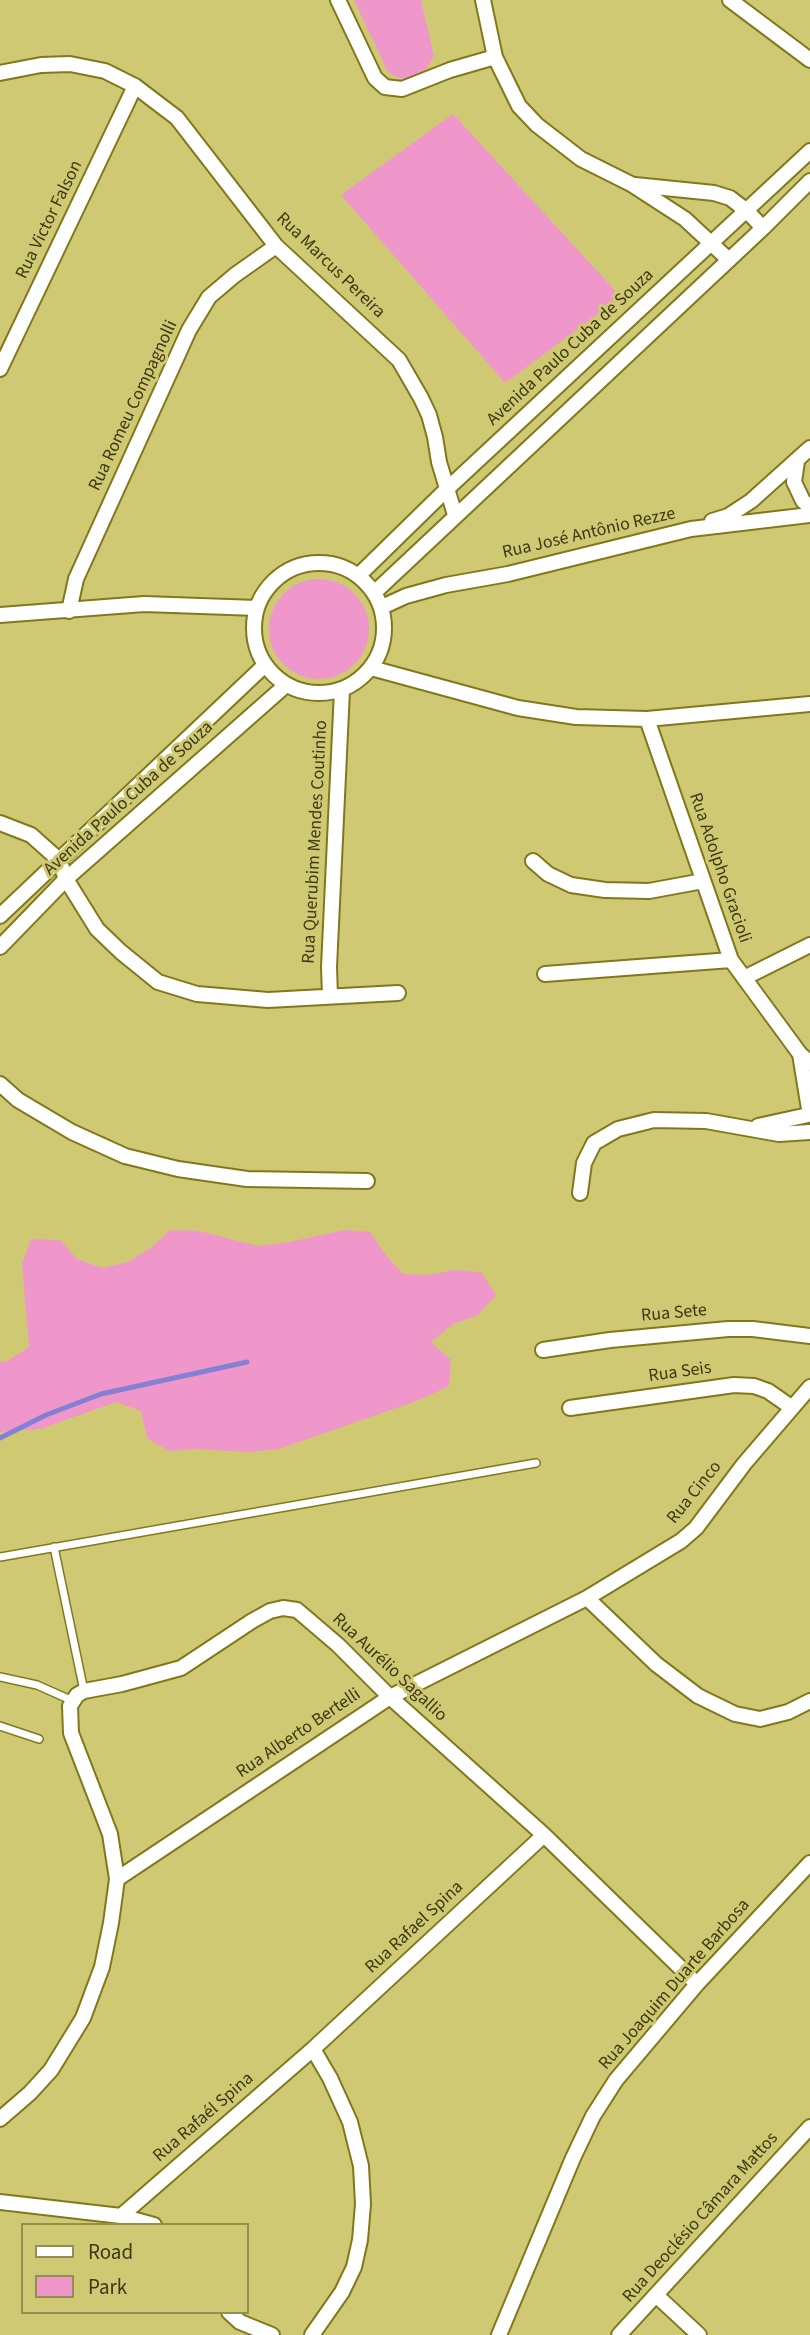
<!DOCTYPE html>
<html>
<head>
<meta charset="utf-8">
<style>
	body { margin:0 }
	#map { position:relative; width:810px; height:2335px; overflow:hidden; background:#d0c973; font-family:"Source Sans 3",sans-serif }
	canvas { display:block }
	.legend { position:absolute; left:21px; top:2223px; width:228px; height:91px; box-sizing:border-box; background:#d0c973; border:2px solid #958f4d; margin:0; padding:9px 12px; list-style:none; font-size:21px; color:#3c3915 }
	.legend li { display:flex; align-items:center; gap:14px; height:35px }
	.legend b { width:35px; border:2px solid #958f4d }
</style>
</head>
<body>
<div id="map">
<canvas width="810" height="2335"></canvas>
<ul class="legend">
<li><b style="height:9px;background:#fff"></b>Road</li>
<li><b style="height:19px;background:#ef97ca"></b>Park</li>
</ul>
</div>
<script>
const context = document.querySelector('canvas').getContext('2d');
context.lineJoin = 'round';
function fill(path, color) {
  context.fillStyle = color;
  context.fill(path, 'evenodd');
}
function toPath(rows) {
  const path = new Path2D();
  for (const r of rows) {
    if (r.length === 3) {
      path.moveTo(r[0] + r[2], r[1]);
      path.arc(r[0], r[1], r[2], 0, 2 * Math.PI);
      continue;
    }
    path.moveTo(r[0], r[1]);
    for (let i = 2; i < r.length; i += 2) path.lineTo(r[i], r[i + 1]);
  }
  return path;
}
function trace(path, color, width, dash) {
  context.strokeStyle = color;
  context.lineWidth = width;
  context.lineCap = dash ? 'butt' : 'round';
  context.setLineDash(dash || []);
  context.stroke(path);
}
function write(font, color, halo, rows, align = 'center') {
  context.font = font + ' "Source Sans 3",sans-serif';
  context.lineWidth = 6;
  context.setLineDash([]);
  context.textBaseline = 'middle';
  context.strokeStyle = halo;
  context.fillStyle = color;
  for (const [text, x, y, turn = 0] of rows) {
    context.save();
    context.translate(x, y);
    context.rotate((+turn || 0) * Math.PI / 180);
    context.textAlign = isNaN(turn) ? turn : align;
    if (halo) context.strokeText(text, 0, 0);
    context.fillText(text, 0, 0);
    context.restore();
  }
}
fill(toPath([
	[354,0,421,0,434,56,424,72,406,79,396,77,388,72],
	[453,114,621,297,505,383,341,195],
	[319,629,50],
	[170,1230,199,1231,258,1246,289,1242,345,1230,370,1232,386,1255,403,1274,429,1275,455,1270,481,1272,496,1295,478,1315,453,1324,431,1342,451,1360,449,1386,422,1399,279,1449,248,1452,197,1449,169,1451,147,1438,141,1411,116,1402,40,1429,0,1432,0,1361,6,1362,29,1347,22,1264,31,1239,60,1240,77,1259,102,1268,128,1262,152,1247]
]), '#ef97ca');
trace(toPath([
	[0,1438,46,1415,101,1394,247,1362]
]), '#8480d4', 5);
const service = toPath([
	[54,1547,84,1691],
	[0,1557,536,1463],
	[0,1677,37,1685,73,1701],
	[0,1726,39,1739]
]);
const minor = toPath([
	[338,0,375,78,385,87,402,89,450,70,495,57],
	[483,0,495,57,519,106,537,125,581,159,631,184,685,219,729,260],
	[730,0,810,60],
	[0,73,41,65,70,64,105,71,135,86,177,118,276,246,399,360,421,398,429,415,435,437,439,462,455,515],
	[635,185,714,193,730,198,747,211,763,228],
	[0,369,135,86],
	[797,461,794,482,803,501,810,507],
	[712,521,728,516,751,501,810,448],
	[319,628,65],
	[359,575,446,490,810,151],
	[375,592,763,228,810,181],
	[382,607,406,596,446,585,508,574,691,529,810,515],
	[69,611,76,579,189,330,209,297,235,275,276,246],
	[0,615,144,604,257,608],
	[371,668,518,708,576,717,647,719,810,704],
	[647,719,731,960,800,1054,810,1063],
	[0,823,31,835,59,860,66,879,97,929,121,952,158,982,197,994,268,1000,398,993],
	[533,861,548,874,571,885,605,890,649,891,703,881],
	[0,916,265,665],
	[0,947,66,879,286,685],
	[545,974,731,960],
	[744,978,810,945],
	[330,996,329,967,342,690],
	[800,1054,809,1109],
	[0,1084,18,1100,72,1132,125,1156,178,1169,247,1179,367,1181],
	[758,1126,808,1115],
	[580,1193,584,1163,594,1143,618,1129,654,1120,706,1121,779,1134,810,1132],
	[543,1350,610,1340,728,1329,753,1329,810,1336],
	[570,1408,734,1385,754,1386,768,1391,791,1407],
	[587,1598,656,1664,698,1696,735,1714,760,1719,788,1712,810,1701],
	[117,1879,390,1697,587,1598,681,1541,696,1528,744,1464,810,1387],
	[0,2119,30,2093,51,2070,83,2018,102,1967,111,1923,117,1879,110,1834,71,1733,70,1706,77,1695,84,1691,122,1684,181,1668,252,1621,270,1611,283,1608,297,1610,338,1645,390,1697,544,1835,697,1984],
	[0,2202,121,2216,154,2225],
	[121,2216,313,2049,544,1835],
	[657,2296,699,2335],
	[229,2312,240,2322,272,2335],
	[312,2335,342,2292,354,2267,360,2240,363,2204,361,2166,350,2122,330,2078,313,2049],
	[499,2335,573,2158,593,2116,616,2080,697,1984,810,1863],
	[619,2335,810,2127]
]);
trace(service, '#80791c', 10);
trace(minor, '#80791c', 18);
trace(service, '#fff', 7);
trace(minor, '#fff', 14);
write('18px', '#3c3915', '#d0c973', [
	["Rua Victor Falson",50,220,-64],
	["Rua Marcus Pereira",330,266,44],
	["Avenida Paulo Cuba de Souza",571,348,-43],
	["Rua Romeu Compagnolli",134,406,-65],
	["Rua José Antônio Rezze",589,534,-13],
	["Avenida Paulo Cuba de Souza",129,799,-42],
	["Rua Querubim Mendes Coutinho",316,842,-87],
	["Rua Adolpho Gracioli",719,868,71],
	["Rua Sete",674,1314,-5],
	["Rua Seis",680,1373,-8],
	["Rua Cinco",695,1493,-51],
	["Rua Aurélio Sagallio",389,1668,43],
	["Rua Alberto Bertelli",299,1734,-34],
	["Rua Rafael Spina",415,1928,-43],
	["Rua Joaquim Duarte Barbosa",675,1985,-49],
	["Rua Rafaél Spina",204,2118,-41],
	["Rua Deoclésio Câmara Mattos",701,2218,-48]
]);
</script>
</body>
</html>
